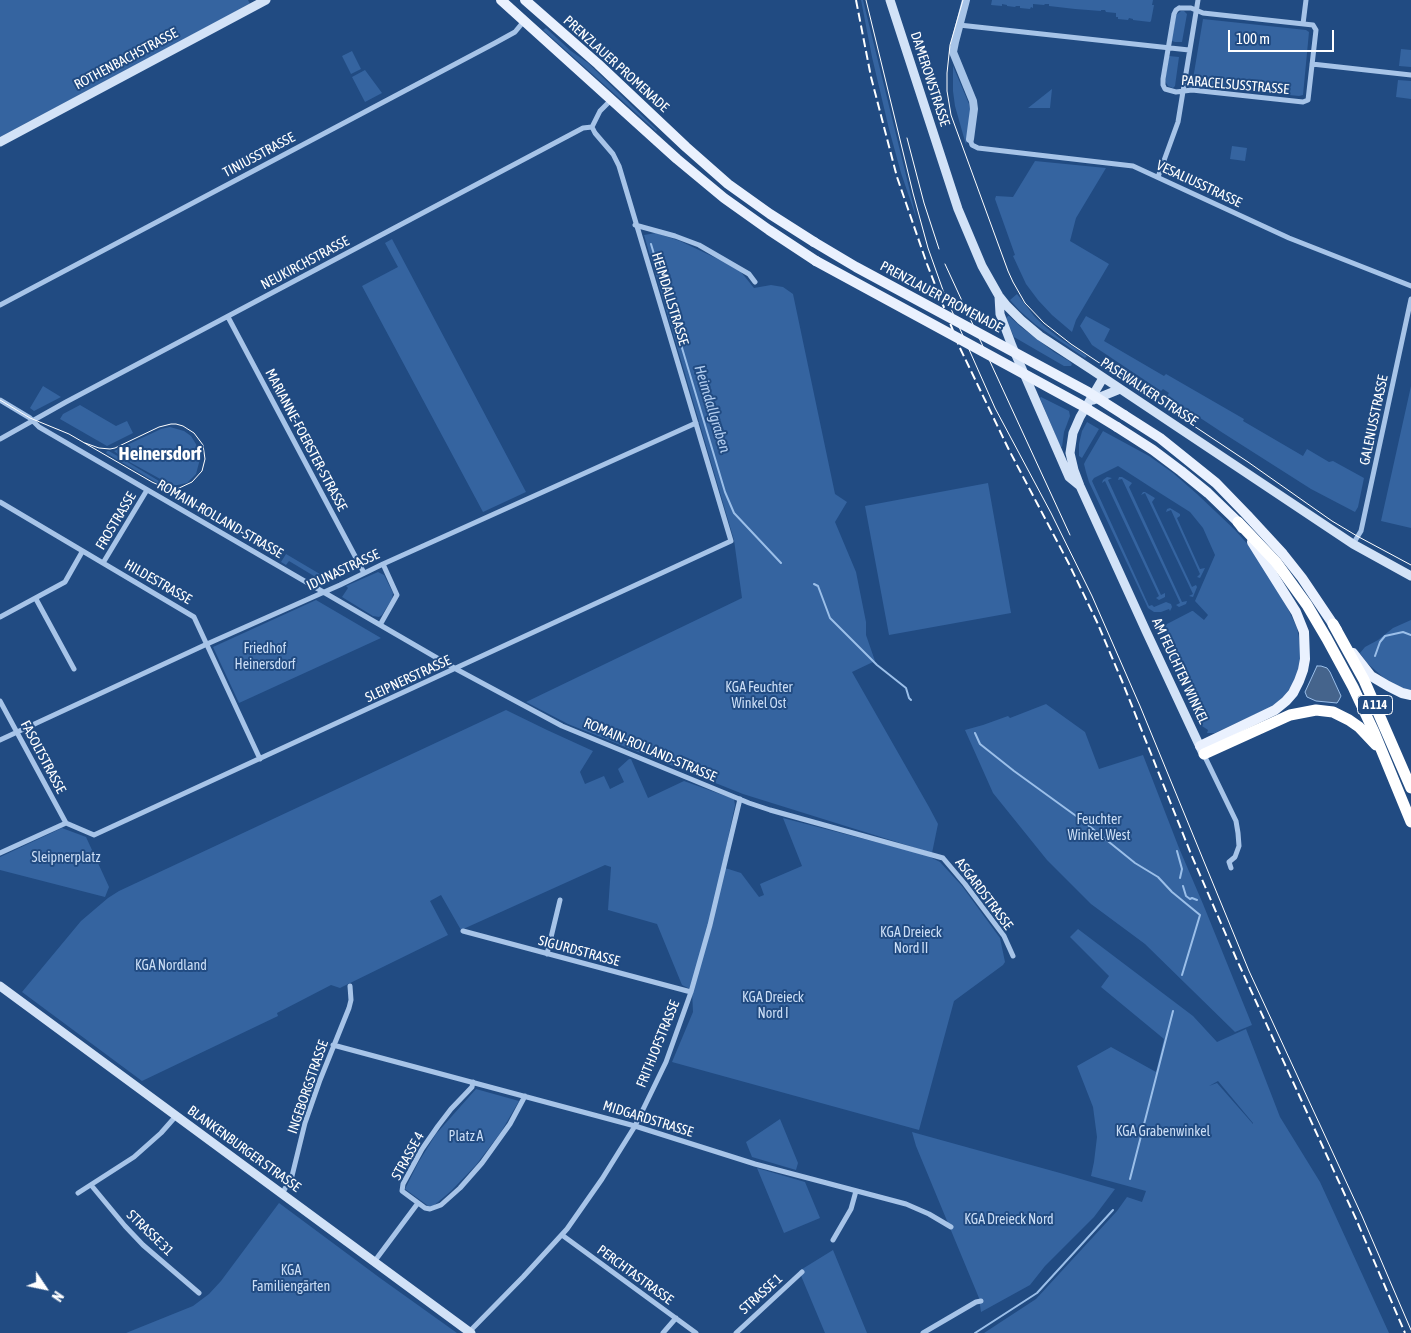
<!DOCTYPE html>
<html>
<head>
<meta charset="utf-8">
<style>
	body { margin:0 }
	#map { position:relative; width:1411px; height:1333px; overflow:hidden; background:#214b82; font-family:"Asap Condensed",sans-serif }
	canvas { display:block }
	.north { position:absolute; left:20px; top:1263px; width:50px; height:50px; -webkit-text-stroke:4px #214b82; paint-order:stroke; rotate:124deg; font-size:14px; font-weight:700; line-height:20px; text-align:center; color:#fff }
	.north::after { content:''; display:block; margin:auto; width:18px; height:22px; background:#fff; clip-path:polygon(50% 0,100% 100%,50% 72%,0 100%) }
	.scale { position:absolute; left:1228px; top:30px; width:106px; height:22px; box-sizing:border-box; border:2px solid #fff; border-top:0; padding-left:6px; font-size:15px; line-height:18px; white-space:nowrap; color:#fff; -webkit-text-stroke:4px #214b82; paint-order:stroke }
</style>
</head>
<body>
<div id="map">
<canvas width="1411" height="1333"></canvas>
<div class="north">N</div>
<div class="scale">100 m</div>
</div>
<script>
const context = document.querySelector('canvas').getContext('2d');
context.lineJoin = 'round';
function fill(path, color) {
  context.fillStyle = color;
  context.fill(path, 'evenodd');
}
function toPath(rows) {
  const path = new Path2D();
  for (const r of rows) {
    path.moveTo(r[0], r[1]);
    for (let i = 2; i < r.length; i += 2) path.lineTo(r[i], r[i + 1]);
  }
  return path;
}
function trace(path, color, width, dash) {
  context.strokeStyle = color;
  context.lineWidth = width;
  context.lineCap = dash ? 'butt' : 'round';
  context.setLineDash(dash || []);
  context.stroke(path);
}
function write(font, color, halo, rows, align = 'center') {
  context.font = font + ' "Asap Condensed",sans-serif';
  context.lineWidth = 4;
  context.setLineDash([]);
  context.textBaseline = 'middle';
  context.strokeStyle = halo;
  context.fillStyle = color;
  for (const [text, x, y, turn = 0] of rows) {
    context.save();
    context.translate(x, y);
    context.rotate((+turn || 0) * Math.PI / 180);
    context.textAlign = isNaN(turn) ? turn : align;
    if (halo) context.strokeText(text, 0, 0);
    context.fillText(text, 0, 0);
    context.restore();
  }
}
fill(toPath([
	[0,0,248,0,250,4,0,137],
	[861,0,863,0,917,220,901,173,889,129,872,57],
	[992,0,1155,0,1153,0,1152,5,1154,5,1151,21,1150,22,1133,20,1133,19,1129,18,1128,20,1118,19,1118,17,1116,17,1116,13,1106,12,1105,10,1101,10,1101,11,1075,9,1049,6,1049,4,1045,4,1044,5,1033,4,1033,8,1031,7,1030,9,1020,8,1020,6,1016,6,1015,7,1007,6,1007,5,1002,4,1002,6,991,5],
	[1181,11,1184,11,1187,14,1182,42,1175,42,1172,41,1172,38,1176,15],
	[1203,19,1306,30,1309,32,1303,95,1299,96,1192,85],
	[546,28,571,51,588,63,657,130,656,131,543,30],
	[1401,49,1411,50,1411,67,1399,66],
	[352,51,361,69,351,74,342,56],
	[1169,56,1179,57,1175,86,1173,88,1168,86,1165,81],
	[953,66,969,104,971,113,966,145,955,106,953,91],
	[365,70,382,93,365,102,352,77],
	[1398,80,1411,81,1411,99,1396,97],
	[1052,89,1050,108,1028,108],
	[1232,146,1247,148,1245,161,1230,159],
	[1035,161,1106,168,1076,218,1070,241,1109,264,1076,320,1072,332,1052,315,1038,300,1026,284,1013,256,1015,255,995,199,996,196,1013,197],
	[656,233,680,241,718,259,741,272,754,288,771,285,783,287,793,294,835,494,847,502,835,522,856,572,866,622,866,635,875,661,852,672,929,807,938,824,932,853,743,794,568,724,526,702,742,598,734,540,644,235],
	[392,239,526,492,483,512,362,286,398,267,385,243],
	[1017,294,1034,316,1043,325,1058,337,1087,356,1085,358,1036,325,1020,311,1010,300],
	[1008,316,1009,316,1021,327,1054,352,1069,361,1072,364,1071,366,1064,366,1014,337,1006,318],
	[1086,316,1110,329,1104,341,1164,376,1166,374,1244,419,1243,421,1303,456,1307,449,1329,462,1333,461,1364,478,1358,507,1355,512,1311,489,1223,433,1167,396,1169,393,1163,389,1161,391,1092,345,1080,326],
	[43,386,61,397,34,411,30,408],
	[1411,386,1411,528,1381,521],
	[1041,397,1069,411,1070,416,1064,432,1062,447,1060,446,1040,398],
	[80,405,116,426,127,421,133,433,107,446,60,419,63,414],
	[1087,422,1099,429,1082,458,1079,456,1079,444,1082,431],
	[170,427,184,431,191,436,199,449,200,459,196,474,187,483,173,486,124,459,114,451,161,429],
	[1103,431,1149,456,1173,473,1197,494,1235,530,1251,548,1281,594,1297,628,1300,643,1300,666,1292,686,1283,697,1273,706,1215,733,1207,733,1208,730,1202,726,1160,633,1167,624,1192,611,1193,611,1204,620,1208,615,1195,601,1215,555,1203,528,1190,512,1152,488,1118,466,1094,478,1092,481,1149,606,1152,605,1154,607,1166,602,1171,604,1172,607,1170,611,1169,609,1161,612,1154,612,1148,608,1089,482,1086,472,1084,464,1086,460],
	[107,451,109,451,169,487,157,483,106,453],
	[1107,477,1112,478,1108,480,1161,595,1165,593,1165,597,1159,600,1156,598,1159,596,1105,481,1102,483,1103,480],
	[1119,477,1122,477,1132,483,1129,487,1182,602,1187,601,1186,604,1179,607,1176,605,1180,603,1122,479,1118,480],
	[988,483,1011,613,889,635,865,506],
	[1143,492,1145,492,1155,498,1152,502,1192,587,1196,585,1197,587,1193,597,1189,596,1193,594,1145,493,1141,495],
	[1170,508,1180,514,1180,516,1177,518,1200,569,1205,568,1200,578,1197,577,1200,574,1171,510,1166,512,1167,509],
	[234,524,282,552,280,556,232,528],
	[286,554,330,580,322,586,317,583,319,579,289,561,286,565,281,562],
	[378,572,384,575,393,593,392,599,382,615,379,617,373,616,342,597,348,588,346,586],
	[316,600,381,638,239,703,213,647],
	[1411,620,1411,690,1402,688,1384,678,1367,663,1360,653,1365,647,1378,640,1393,628],
	[1046,704,1085,732,1099,769,1143,755,1179,848,1203,904,1252,1025,1235,1032,1145,944,1091,904,1047,860,993,793,965,730,983,725,1008,716,1010,718],
	[506,710,547,730,593,751,580,772,585,784,604,776,610,789,624,782,618,769,629,759,631,759,648,798,684,781,734,799,735,805,722,867,741,873,759,897,764,895,760,884,802,866,783,818,926,855,940,862,962,886,1000,938,1005,962,1003,965,954,1001,919,1130,672,1062,693,1012,692,990,682,985,657,924,608,910,611,867,605,865,461,930,441,895,430,901,448,935,340,988,331,985,277,1013,278,1016,142,1081,22,992,81,921,108,898,119,891],
	[62,828,86,837,109,887,105,897,0,870,0,857],
	[1078,929,1193,1016,1217,1042,1246,1029,1280,1117,1320,1182,1389,1333,984,1333,1036,1299,1117,1211,1127,1197,1142,1202,1146,1191,1091,1176,1094,1162,1097,1137,1093,1107,1077,1066,1111,1047,1156,1072,1164,1039,1101,987,1109,976,1070,937],
	[1218,1081,1253,1123,1253,1124,1217,1083,1209,1086],
	[476,1089,519,1101,501,1132,476,1165,451,1191,431,1208,405,1189,418,1163,436,1134],
	[780,1119,798,1163,796,1170,752,1157,746,1142],
	[912,1132,1060,1173,1115,1189,1094,1217,1045,1266,1030,1285,981,1312,979,1298,916,1146],
	[757,1168,805,1182,820,1218,784,1233],
	[279,1203,380,1278,457,1333,126,1333,193,1306,209,1294,221,1281],
	[833,1250,867,1333,825,1333,799,1271]
]), '#3564a0');
const water = toPath([
	[1317,666,1321,666,1327,668,1330,672,1341,696,1339,700,1337,703,1316,701,1307,697,1305,692,1317,666]
]);
fill(water, '#45648c');
trace(water, '#9bbfe9', 1);
trace(toPath([
	[651,244,725,492,734,513,781,563],
	[814,584,818,586,830,618,877,665,906,688,909,698,911,700],
	[1375,656,1380,642,1385,636,1403,632,1411,635],
	[975,733,980,744,1014,771,1083,821,1135,863,1158,877,1172,892,1200,915,1182,975],
	[1177,851,1182,869,1180,878],
	[1183,886,1186,896,1190,899,1192,898,1197,900],
	[1130,1179,1173,1011],
	[975,1333,1037,1293,1113,1210]
]), '#9bbfe9', 2);
trace(toPath([
	[1179,8,1191,8,1203,13,1313,25,1316,30,1308,100,1303,102,1192,90,1176,92,1165,89,1163,85,1163,79,1174,14,1176,10,1179,8],
	[1303,24,1306,0],
	[959,25,1189,50],
	[1312,64,1411,75],
	[592,127,600,111,611,100],
	[970,139,972,145,978,148,1133,166,1289,238,1411,286],
	[1158,177,1178,122,1198,0],
	[635,225,675,236,699,245,749,274,755,282],
	[0,305,495,43,515,32,524,21],
	[228,317,364,573],
	[0,400,30,418,39,427,456,669,562,726,749,803,770,810,943,858,965,884,1004,936,1013,956],
	[0,439,66,402,583,128,592,127],
	[0,502,194,617,260,759],
	[1353,544,1361,531,1411,299],
	[103,563,147,490],
	[36,599,74,669],
	[0,617,65,582,82,552],
	[380,625,397,595,383,564],
	[0,701,66,823],
	[0,740,207,644,340,585,383,564,696,423],
	[1204,755,1236,821,1238,833,1239,846,1235,857,1229,862,1231,868],
	[0,853,66,823,94,835,731,541,619,166,613,154,595,133,592,127],
	[463,931,691,992],
	[547,954,560,900],
	[333,1045,635,1126,755,1164,906,1204,929,1214,951,1227],
	[473,1082,472,1087,451,1109,438,1126,422,1149,403,1184,402,1191,425,1208,430,1209,441,1205,460,1188,482,1163,510,1124,525,1096],
	[91,1185,125,1226,143,1245,199,1293],
	[78,1193,134,1157,161,1133,176,1116],
	[282,1194,292,1176,305,1123,320,1080,349,1008,351,1000,350,986],
	[562,1235,696,1333],
	[833,1240,851,1209,856,1191],
	[374,1262,418,1203],
	[469,1332,523,1277,567,1229,602,1179,635,1126,666,1062,691,992,710,925,740,799],
	[663,1333,676,1318],
	[736,1333,802,1272],
	[923,1333,976,1302,981,1301]
]), '#a7c4e8', 5);
trace(toPath([
	[966,0,955,42,953,52,973,101,974,109,970,139]
]), '#a7c4e8', 8);
trace(toPath([
	[890,0,958,209,982,266,999,296,1007,306,1021,320,1040,336,1092,370,1353,544,1411,576],
	[0,142,266,0],
	[999,296,1000,314,1012,346,1069,477,1080,486],
	[1103,378,1080,417,1073,433,1070,453,1074,470,1080,486,1146,631,1202,751],
	[1093,400,1120,389],
	[0,986,471,1333]
]), '#d2e2f7', 9);
trace(toPath([
	[501,0,677,159,724,198,769,230,816,261],
	[525,0,598,64,686,147,728,184,770,214,814,242],
	[1124,415,1160,438,1216,483,1247,515,1283,554,1302,578,1337,630],
	[1117,427,1153,450,1181,471,1208,493,1238,522,1242,528],
	[1353,653,1371,676,1388,686,1402,693,1411,695],
	[1200,746,1275,710,1286,701,1293,693,1299,681,1303,670,1305,659,1304,632,1296,612,1252,542]
]), '#eaf1fe', 10);
trace(toPath([
	[1238,522,1276,562,1307,605,1327,639,1353,687,1374,732,1411,822],
	[1333,624,1364,680,1411,788],
	[1204,754,1290,715,1316,710,1333,712,1349,720,1359,727,1376,745]
]), '#fff', 11);
trace(toPath([
	[866,0,913,193,928,248,944,293,995,408,1051,513,1092,596,1140,706,1249,971,1362,1216,1411,1330],
	[963,0,950,45,947,73,947,91,951,115,1008,271,1013,282,1025,303,1044,323,1071,344,1248,462,1332,521,1357,536,1411,565],
	[907,138,924,203,939,249],
	[945,264,1070,535],
	[0,400,30,418,69,434,152,482,165,488,177,489,192,482,202,471,205,459,203,445,194,433,183,426,176,424,171,424,159,427,115,448,110,449,99,448,85,443]
]), '#fff', 1);
trace(toPath([
	[856,0,871,77,897,177,927,264,959,346,1009,450,1069,564,1097,622,1122,681,1191,854,1236,958,1356,1219,1405,1333]
]), '#fff', 2, [9, 4]);
trace(toPath([
	[814,242,856,267,1088,392,1124,415],
	[816,261,1037,381,1081,405,1117,427]
]), '#eaf1fe', 10);
for (const [x, y, w] of [
	[1375,705,35]
]) {
  const box = new Path2D();
  box.roundRect(x - w / 2, y - 9.5, w, 19, 4);
  context.fillStyle = '#214b82';
  context.fill(box);
  trace(box, '#fff', 1);
}
write('bold 12px', '#fff', null, [
	["A 114",1375,705]
]);
write('14px', '#fff', '#214b82', [
	["ROTHENBACHSTRASSE",126,59,-28],
	["PRENZLAUER PROMENADE",616,64,42],
	["DAMEROWSTRASSE",930,79,72],
	["PARACELSUSSTRASSE",1235,85,5],
	["TINIUSSTRASSE",259,155,-28],
	["VESALIUSSTRASSE",1199,184,25],
	["NEUKIRCHSTRASSE",305,263,-28],
	["PRENZLAUER PROMENADE",941,297,28],
	["HEIMDALLSTRASSE",670,299,73],
	["PASEWALKER STRASSE",1149,392,33],
	["GALENUSSTRASSE",1374,420,-78],
	["MARIANNE-FOERSTER-STRASSE",306,440,62],
	["ROMAIN-ROLLAND-STRASSE",220,519,30],
	["FROSTRASSE",116,521,-59],
	["IDUNASTRASSE",343,570,-25],
	["HILDESTRASSE",158,582,30],
	["AM FEUCHTEN WINKEL",1180,671,65],
	["SLEIPNERSTRASSE",408,679,-25],
	["ROMAIN-ROLLAND-STRASSE",650,750,23],
	["FASOLTSTRASSE",43,757,62],
	["ASGARDSTRASSE",984,894,53],
	["SIGURDSTRASSE",579,951,15],
	["FRITHJOFSTRASSE",658,1044,-68],
	["INGEBORGSTRASSE",308,1087,-71],
	["MIDGARDSTRASSE",648,1119,17],
	["BLANKENBURGER STRASSE",244,1149,36],
	["STRASSE 4",408,1156,-61],
	["STRASSE 31",150,1233,44],
	["PERCHTASTRASSE",635,1275,36],
	["STRASSE 1",761,1294,-42]
]);
write('14px', '#cbdef6', '#214b82', [
	["Friedhof",265,649],
	["Heinersdorf",265,665],
	["KGA Feuchter",759,688],
	["Winkel Ost",759,704],
	["Feuchter",1099,820],
	["Winkel West",1099,836],
	["Sleipnerplatz",66,858],
	["KGA Dreieck",911,933],
	["Nord II",911,949],
	["KGA Nordland",171,966],
	["KGA Dreieck",773,998],
	["Nord I",773,1014],
	["KGA Grabenwinkel",1163,1132],
	["Platz A",466,1137],
	["KGA Dreieck Nord",1009,1220],
	["KGA",291,1271],
	["Familiengärten",291,1287]
]);
write('italic 15px', '#b3cef0', '#214b82', [
	["Heimdallgraben",712,409,73]
]);
write('bold 19px', '#fff', '#214b82', [
	["Heinersdorf",160,454]
]);
</script>
</body>
</html>
